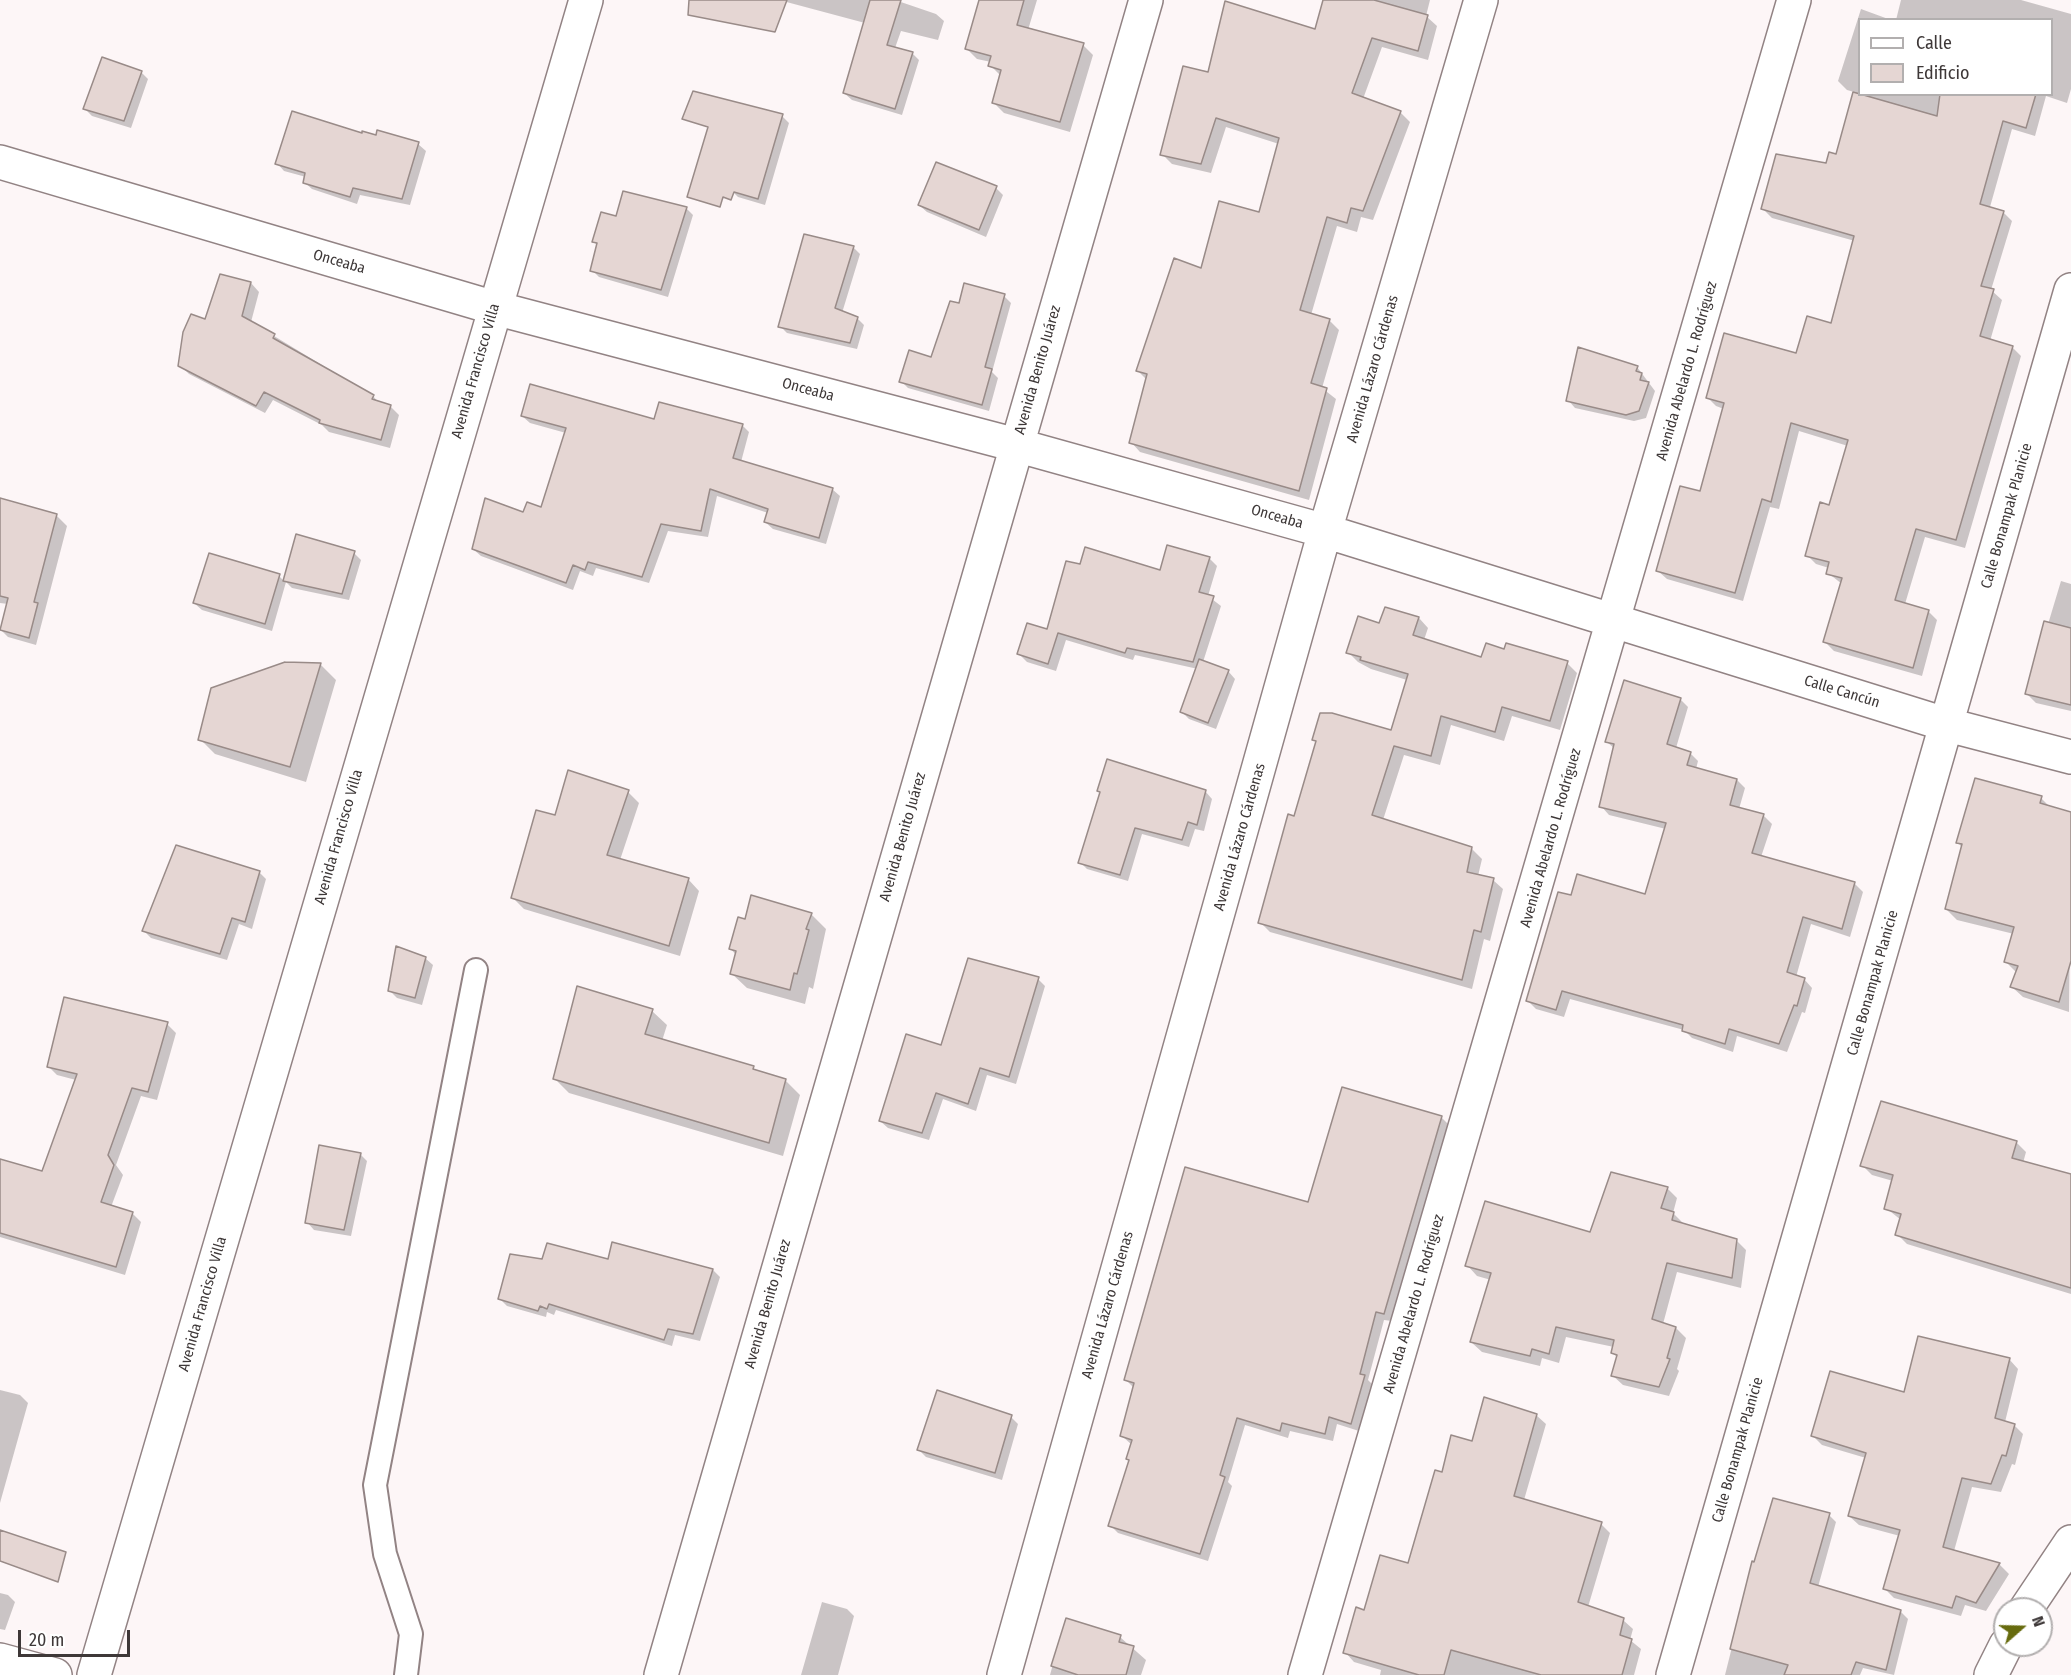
<!DOCTYPE html>
<html>
<head>
<meta charset="utf-8">
<style>
	body { margin:0 }
	#map { position:relative; width:2071px; height:1675px; overflow:hidden; background:#fdf6f7; font-family:"Fira Sans Condensed",sans-serif }
	canvas { display:block }
	.legend { position:absolute; left:1858px; top:18px; width:195px; height:78px; box-sizing:border-box; background:#fff; border:2px solid #b2afaf; margin:0; padding:8px 10px; list-style:none; font-size:18px; color:#3e3838 }
	.legend li { display:flex; align-items:center; gap:12px; height:30px }
	.legend b { width:30px; border:2px solid #b2afaf }
	.north { position:absolute; left:1993px; top:1597px; width:60px; height:60px; box-sizing:border-box; background:#fff; border:2px solid #b2afaf; border-radius:50%; rotate:70deg; font-size:16px; font-weight:700; line-height:24px; text-align:center; color:#3e3838 }
	.north::after { content:''; display:block; margin:auto; width:21px; height:27px; background:#676b0e; clip-path:polygon(50% 0,100% 100%,50% 72%,0 100%) }
	.scale { position:absolute; left:18px; top:1630px; width:112px; height:27px; box-sizing:border-box; border:3px solid #3e3838; border-top:0; padding-left:8px; font-size:18px; line-height:21px; white-space:nowrap; color:#3e3838; -webkit-text-stroke:4px #fff; paint-order:stroke }
</style>
</head>
<body>
<div id="map">
<canvas width="2071" height="1675"></canvas>
<ul class="legend">
<li><b style="height:8px;background:#fff"></b>Calle</li>
<li><b style="height:16px;background:#e5d6d3"></b>Edificio</li>
</ul>
<div class="north">N</div>
<div class="scale">20 m</div>
</div>
<script>
const context = document.querySelector('canvas').getContext('2d');
context.lineJoin = 'round';
function fill(path, color) {
  context.fillStyle = color;
  context.fill(path, 'evenodd');
}
function toPath(rows) {
  const path = new Path2D();
  for (const r of rows) {
    path.moveTo(r[0], r[1]);
    for (let i = 2; i < r.length; i += 2) path.lineTo(r[i], r[i + 1]);
  }
  return path;
}
function trace(path, color, width, dash) {
  context.strokeStyle = color;
  context.lineWidth = width;
  context.lineCap = dash ? 'butt' : 'round';
  context.setLineDash(dash || []);
  context.stroke(path);
}
function write(font, color, halo, rows, align = 'center') {
  context.font = font + ' "Fira Sans Condensed",sans-serif';
  context.lineWidth = 5;
  context.setLineDash([]);
  context.textBaseline = 'middle';
  context.strokeStyle = halo;
  context.fillStyle = color;
  for (const [text, x, y, turn = 0] of rows) {
    context.save();
    context.translate(x, y);
    context.rotate((+turn || 0) * Math.PI / 180);
    context.textAlign = isNaN(turn) ? turn : align;
    if (halo) context.strokeText(text, 0, 0);
    context.fillText(text, 0, 0);
    context.restore();
  }
}
fill(toPath([
	[779,0,895,0,936,14,944,21,938,40,901,31,895,48,912,53,919,60,902,115,852,100,844,93,865,23],
	[981,0,1037,0,1028,30,1083,45,1093,55,1070,132,1004,113,994,103,1000,75,990,65,991,62,977,59,967,49],
	[1325,0,1430,0,1426,16,1437,26,1428,60,1382,47,1363,99,1400,112,1410,122,1373,220,1361,217,1357,232,1337,226,1311,315,1329,320,1339,330,1322,388,1336,399,1309,500,1140,452,1131,442,1147,380,1138,371,1202,270,1260,214,1279,144,1226,127,1211,173,1172,164,1162,154,1209,74,1316,31],
	[1901,0,2021,0,2071,14,2071,89,2067,103,2046,96,2035,136,2012,129,1990,207,2003,212,2012,221,1991,290,2002,300,1990,341,2012,347,2021,356,1965,548,1925,537,1905,604,1928,611,1937,620,1922,676,1834,651,1825,642,1842,584,1828,573,1829,568,1816,564,1807,555,1830,507,1848,446,1799,431,1779,509,1770,507,1743,601,1667,579,1658,571,1701,493,1724,409,1716,406,1708,398,1797,355,1832,325,1855,241,1772,218,1763,209,1837,156,1854,92,1847,90,1838,81,1861,9,1891,20,1860,20,1860,94,2052,94,2052,20,1896,20],
	[141,72,148,79,131,128,92,116,85,109],
	[782,116,789,123,765,205,738,197,731,190],
	[363,135,418,144,426,151,410,205,360,195,357,204,312,189,304,182,306,177,284,171,277,163],
	[996,188,1003,195,986,237,927,212,919,205],
	[686,208,693,215,668,297,599,277,592,270,598,246,594,242,617,218],
	[853,247,860,254,842,313,857,318,864,325,857,349,787,333,780,326],
	[251,283,259,292,251,322,373,396,379,403,390,406,399,415,390,448,329,432,322,425,273,400,265,413,189,374,180,365,206,321],
	[1004,296,1011,303,992,372,998,378,989,411,908,388,901,381,932,358,960,305],
	[1637,367,1655,391,1646,418,1634,421,1575,408,1568,400],
	[522,416,742,425,749,432,741,462,832,489,840,496,826,544,773,529,765,522,768,513,717,496,708,537,668,531,649,583,596,568,593,576,580,571,573,590,481,556,473,549,524,514,541,509,566,433,530,423],
	[56,515,67,526,36,645,8,637,1,630,8,604,0,603,0,516],
	[354,553,361,560,349,600,292,588,286,582,272,631,202,610,194,603,279,576,284,581],
	[1209,558,1217,566,1208,596,1221,606,1203,662,1228,671,1235,679,1216,729,1189,719,1182,712,1198,669,1135,655,1133,660,1066,640,1056,671,1027,662,1019,654,1048,631,1081,566,1161,572],
	[2061,581,2071,584,2071,711,2036,703,2027,694],
	[1419,618,1428,628,1424,640,1482,658,1505,651,1567,663,1577,673,1560,730,1512,716,1504,741,1451,725,1440,765,1404,755,1383,820,1472,849,1482,859,1478,876,1493,880,1503,889,1490,941,1484,939,1472,989,1270,932,1260,922,1295,818,1317,743,1313,739,1392,732,1407,680,1371,669,1358,662,1348,652,1380,625],
	[285,664,321,665,336,680,306,782,215,754,200,739],
	[1680,699,1688,707,1676,748,1690,753,1698,761,1696,769,1737,780,1745,788,1739,809,1764,816,1772,824,1761,857,1855,884,1863,892,1850,937,1811,924,1796,977,1804,979,1812,988,1805,1013,1802,1012,1787,1052,1737,1036,1733,1052,1692,1038,1684,1030,1570,999,1564,1017,1536,1009,1528,1001,1572,897,1646,896,1666,829,1609,815,1601,806,1615,749,1607,742],
	[1205,791,1212,799,1204,831,1195,829,1189,847,1142,834,1128,881,1087,869,1080,862,1101,793],
	[628,792,639,803,620,860,688,879,699,891,680,956,524,909,513,898],
	[2041,798,2051,808,2071,813,2069,1012,2023,997,2012,987,2017,973,2006,962,2014,934,1957,920,1946,909,1963,848,1958,843],
	[259,872,266,879,252,929,239,924,227,960,151,938,144,931],
	[811,914,826,929,813,989,809,987,805,1004,747,988,731,973,736,955,730,948,746,921],
	[425,958,433,965,422,1005,397,998,389,990],
	[1038,979,1045,986,1016,1084,987,1075,976,1111,943,1099,929,1140,888,1128,880,1121,942,1047],
	[652,1011,667,1025,662,1041,753,1068,757,1071,785,1080,800,1095,783,1156,569,1093,554,1078],
	[167,1024,176,1033,157,1100,141,1096,116,1165,123,1175,111,1207,132,1213,141,1222,125,1275,0,1237,0,1160,43,1173,76,1080,57,1075,48,1066],
	[1441,1117,1449,1125,1392,1321,1384,1320,1368,1380,1373,1385,1359,1431,1337,1424,1333,1441,1290,1431,1288,1438,1245,1425,1228,1482,1232,1486,1208,1561,1118,1533,1110,1525,1130,1461,1132,1445,1122,1436,1134,1388,1126,1380,1309,1204],
	[2016,1142,2026,1152,2023,1163,2071,1176,2071,1294,1907,1244,1897,1234,1901,1220,1886,1208,1893,1181,1872,1175,1862,1165],
	[360,1154,367,1161,351,1236,314,1230,307,1222],
	[1667,1188,1677,1198,1673,1213,1684,1224,1736,1240,1746,1250,1741,1288,1677,1272,1663,1324,1676,1328,1686,1338,1677,1369,1679,1371,1669,1396,1623,1385,1612,1375,1618,1358,1613,1353,1614,1347,1566,1337,1559,1363,1542,1358,1540,1366,1482,1352,1471,1342,1491,1280,1477,1276,1467,1265,1591,1233],
	[609,1261,713,1270,720,1277,700,1341,675,1335,672,1346,556,1310,554,1315,547,1312,546,1317,507,1306,500,1299],
	[2009,1359,2018,1369,2005,1422,2014,1425,2023,1434,2015,1465,2012,1464,2001,1492,1972,1487,1954,1551,1999,1564,2009,1574,1986,1611,1965,1605,1961,1616,1894,1598,1885,1589,1900,1536,1859,1525,1849,1516,1866,1458,1822,1445,1813,1436,1905,1393],
	[0,1390,20,1395,28,1403,0,1503],
	[1536,1415,1546,1424,1524,1500,1601,1524,1610,1533,1588,1607,1623,1620,1633,1629,1630,1640,1641,1649,1634,1675,1380,1675,1381,1670,1354,1662,1345,1652,1365,1611,1409,1565,1443,1474,1473,1443],
	[1011,1417,1018,1424,1002,1480,926,1457,919,1450],
	[1829,1515,1836,1522,1818,1587,1900,1611,1908,1619,1894,1675,1863,1668,1860,1675,1725,1675,1753,1563],
	[0,1593,8,1595,15,1602,5,1630,0,1629],
	[822,1602,847,1609,854,1616,838,1675,801,1675],
	[1065,1620,1120,1637,1146,1660,1141,1675,1050,1675]
]), '#0003');
const building = toPath([
	[689,0,787,0,775,32,688,15,689,0],
	[870,0,901,0,887,45,913,52,895,109,843,93,870,0],
	[979,0,1024,0,1017,25,1084,43,1060,122,992,103,1001,70,988,66,991,56,965,49,979,0],
	[1323,0,1374,0,1428,15,1418,51,1372,38,1352,93,1401,111,1363,211,1351,208,1347,223,1327,217,1300,310,1330,319,1311,383,1327,388,1299,491,1129,443,1147,374,1136,371,1174,258,1201,268,1219,201,1259,212,1279,138,1216,118,1201,164,1160,155,1183,66,1208,72,1225,1,1315,29,1323,0],
	[102,57,142,71,124,121,83,109,102,57],
	[693,91,783,114,758,199,734,192,731,200,723,197,720,207,687,197,708,127,682,119,693,91],
	[1853,92,1937,116,1940,94,2036,94,2026,128,2003,121,1980,204,2004,211,1981,286,1994,289,1980,336,2013,346,1956,540,1916,529,1895,600,1929,610,1913,668,1823,642,1842,578,1826,574,1829,562,1805,556,1820,502,1829,505,1848,440,1791,423,1771,502,1762,499,1735,593,1656,571,1680,486,1700,491,1724,403,1706,398,1724,333,1796,353,1807,316,1831,323,1854,236,1761,209,1776,154,1826,163,1829,152,1836,154,1853,92],
	[292,111,362,133,362,131,376,135,377,130,419,142,402,199,353,188,350,197,303,183,305,173,275,164,292,111],
	[936,162,997,186,979,230,918,205,936,162],
	[623,191,687,207,661,290,590,271,597,243,592,242,601,212,616,216,623,191],
	[804,234,854,246,835,308,858,317,850,343,778,327,804,234],
	[220,274,251,282,242,316,275,334,273,338,374,395,372,399,391,405,381,440,319,423,320,420,264,392,256,406,178,366,183,332,191,314,205,319,220,274],
	[964,283,1005,294,985,367,992,369,982,405,899,382,909,350,931,357,950,301,959,303,964,283],
	[1578,347,1638,366,1636,371,1642,373,1640,380,1649,382,1639,411,1626,415,1566,401,1578,347],
	[530,384,654,419,659,402,743,424,733,458,833,488,819,538,764,522,768,509,710,489,701,531,661,524,642,577,588,562,585,570,573,565,566,583,472,549,485,498,523,512,527,502,541,507,566,428,521,416,530,384],
	[0,498,57,514,34,602,38,603,29,638,0,630,8,598,0,596,0,498],
	[296,534,355,551,342,594,283,581,296,534],
	[1167,545,1210,557,1199,592,1214,596,1193,662,1127,648,1125,653,1058,633,1048,664,1017,654,1027,623,1047,629,1066,561,1080,564,1085,547,1160,570,1167,545],
	[209,553,280,574,265,624,193,603,209,553],
	[1385,607,1419,617,1413,635,1481,657,1486,643,1504,649,1506,643,1568,661,1550,721,1502,707,1495,732,1441,716,1431,756,1394,746,1372,815,1472,847,1467,872,1494,878,1481,932,1474,930,1462,980,1258,923,1288,814,1294,816,1316,741,1312,740,1320,713,1332,713,1391,730,1408,674,1360,660,1361,657,1346,653,1358,616,1379,623,1385,607],
	[2044,621,2071,628,2071,705,2025,694,2044,621],
	[1199,659,1229,670,1208,723,1180,712,1199,659],
	[285,662,321,663,290,767,198,740,211,688,285,662],
	[1624,680,1681,698,1667,744,1691,752,1687,765,1737,779,1730,805,1764,814,1752,853,1855,882,1842,929,1803,917,1787,972,1805,978,1797,1006,1794,1005,1779,1044,1729,1029,1725,1044,1682,1031,1683,1025,1562,991,1556,1010,1526,1001,1558,892,1571,895,1577,874,1645,894,1666,823,1599,807,1614,744,1605,742,1624,680],
	[1107,759,1206,790,1197,825,1188,822,1182,840,1135,828,1120,875,1078,863,1100,792,1097,791,1107,759],
	[568,770,629,790,607,855,689,878,669,946,511,898,536,810,555,815,568,770],
	[1975,778,2042,796,2040,803,2071,812,2071,961,2059,1002,2010,987,2018,966,2004,962,2014,927,1945,909,1962,844,1956,843,1975,778],
	[176,845,260,871,245,922,232,918,220,954,142,931,176,845],
	[751,895,812,913,806,929,809,930,797,974,794,973,790,990,730,974,736,951,729,949,738,917,745,919,751,895],
	[396,946,426,957,415,998,388,991,396,946],
	[968,958,1039,977,1009,1077,980,1068,968,1104,936,1093,922,1133,879,1121,906,1034,941,1045,968,958],
	[577,986,653,1009,645,1034,754,1066,753,1069,786,1079,769,1143,553,1079,577,986],
	[64,997,168,1022,148,1092,132,1088,108,1155,114,1165,101,1202,133,1212,116,1267,0,1233,0,1159,42,1171,77,1074,47,1067,64,997],
	[1342,1087,1442,1116,1384,1314,1376,1312,1360,1374,1365,1375,1351,1424,1329,1417,1325,1434,1282,1423,1280,1431,1237,1418,1220,1475,1225,1477,1200,1554,1108,1526,1129,1460,1126,1459,1132,1440,1120,1436,1134,1383,1124,1380,1185,1167,1308,1202,1342,1087],
	[1881,1101,2017,1141,2012,1158,2071,1174,2071,1288,1895,1235,1901,1214,1884,1209,1893,1175,1860,1166,1881,1101],
	[319,1145,361,1153,344,1230,305,1223,319,1145],
	[1611,1172,1668,1187,1661,1208,1674,1212,1672,1220,1737,1239,1732,1278,1667,1263,1652,1319,1676,1327,1667,1358,1670,1359,1659,1387,1611,1376,1617,1355,1611,1353,1614,1340,1556,1327,1549,1354,1532,1349,1530,1356,1470,1342,1491,1273,1465,1266,1485,1201,1590,1232,1611,1172],
	[612,1242,713,1269,693,1334,668,1329,664,1340,549,1304,547,1309,540,1306,538,1311,498,1299,510,1254,542,1259,547,1243,608,1259,612,1242],
	[1918,1336,2010,1358,1995,1418,2015,1424,2006,1456,2002,1455,1991,1484,1962,1478,1943,1547,2000,1563,1976,1603,1956,1596,1952,1608,1883,1589,1900,1530,1848,1516,1866,1453,1811,1436,1830,1371,1904,1392,1918,1336],
	[937,1390,1012,1415,995,1473,917,1450,937,1390],
	[1484,1397,1537,1414,1514,1496,1602,1522,1578,1602,1624,1618,1620,1635,1632,1639,1622,1675,1541,1675,1451,1650,1444,1675,1419,1675,1343,1653,1356,1607,1364,1610,1380,1555,1408,1563,1435,1470,1442,1472,1451,1435,1472,1441,1484,1397],
	[1773,1498,1830,1513,1810,1583,1901,1610,1886,1670,1856,1662,1851,1675,1784,1675,1788,1665,1730,1649,1752,1561,1754,1562,1773,1498],
	[0,1530,66,1552,58,1582,0,1561,0,1530],
	[1066,1618,1121,1635,1119,1642,1134,1646,1126,1675,1078,1675,1051,1666,1066,1618]
]);
fill(building, '#e5d6d3');
trace(building, '#998b88', 1.5);
const lane = toPath([
	[406,1675,411,1634,385,1554,375,1485,476,970]
]);
const street = toPath([
	[0,162,495,308,1016,445,1325,531,1948,725,2071,757],
	[2026,1609,2071,1542],
	[94,1675,586,0],
	[661,1675,1146,0],
	[1004,1675,1325,531,1481,0],
	[1305,1675,1794,0],
	[1673,1675,2071,290],
	[1991,1675,2006,1645]
]);
const secondary = toPath([
	[0,1660,55,1675]
]);
trace(lane, '#928384', 26);
trace(street, '#928384', 36);
trace(secondary, '#928384', 36);
trace(lane, '#fff', 22);
trace(street, '#fff', 33);
trace(secondary, '#fff', 33);
write('15px', '#3e3838', '#fff', [
	["Onceaba",339,262,16],
	["Avenida Lázaro Cárdenas",1373,369,-74],
	["Avenida Benito Juárez",1038,370,-74],
	["Avenida Francisco Villa",476,371,-74],
	["Avenida Abelardo L. Rodríguez",1687,371,-74],
	["Onceaba",808,390,15],
	["Calle Bonampak Planicie",2007,516,-74],
	["Onceaba",1277,517,16],
	["Calle Cancún",1842,692,17],
	["Avenida Francisco Villa",339,837,-74],
	["Avenida Benito Juárez",903,837,-74],
	["Avenida Lázaro Cárdenas",1240,837,-74],
	["Avenida Abelardo L. Rodríguez",1551,838,-74],
	["Calle Bonampak Planicie",1873,983,-74],
	["Avenida Francisco Villa",203,1304,-74],
	["Avenida Benito Juárez",768,1304,-74],
	["Avenida Abelardo L. Rodríguez",1414,1304,-74],
	["Avenida Lázaro Cárdenas",1108,1305,-74],
	["Calle Bonampak Planicie",1738,1450,-74]
]);
</script>
</body>
</html>
